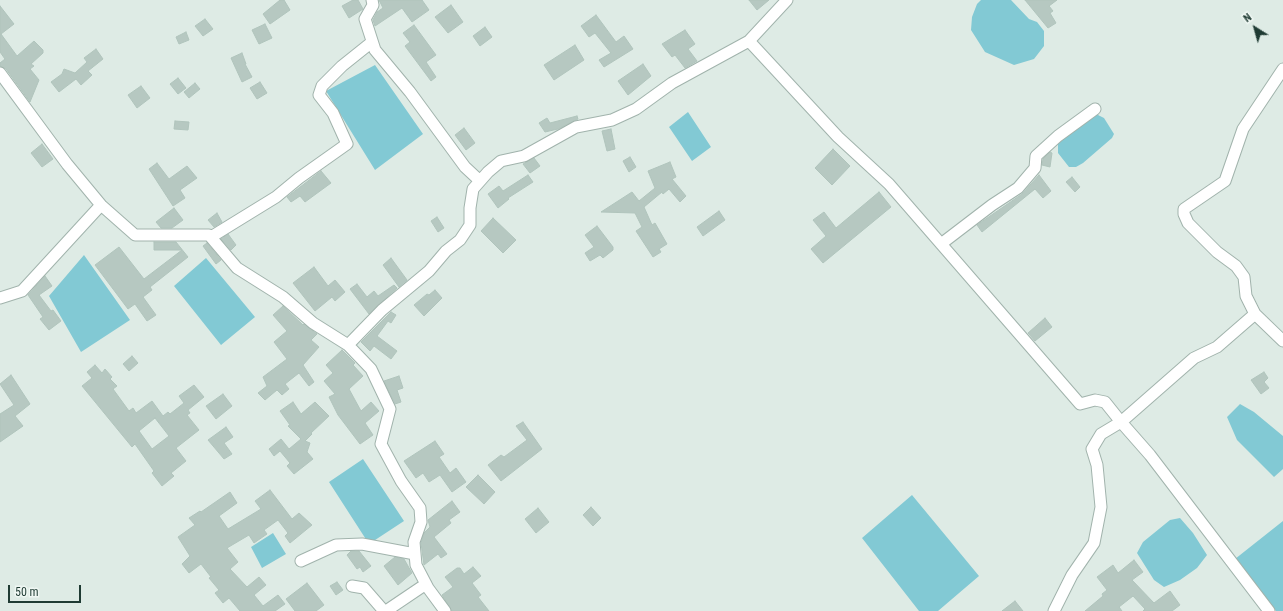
<!DOCTYPE html>
<html>
<head>
<meta charset="utf-8">
<style>
	body { margin:0 }
	#map { position:relative; width:1283px; height:611px; overflow:hidden; background:#deebe5; font-family:"Roboto Condensed",sans-serif }
	canvas { display:block }
	.north { position:absolute; left:1235px; top:8px; width:40px; height:40px; -webkit-text-stroke:3px #eff7f3; paint-order:stroke; rotate:323deg; font-size:11px; font-weight:700; line-height:16px; text-align:center; color:#1f3b33 }
	.north::after { content:''; display:block; margin:auto; width:14px; height:18px; background:#1f3b33; clip-path:polygon(50% 0,100% 100%,50% 72%,0 100%) }
	.scale { position:absolute; left:8px; top:585px; width:73px; height:18px; box-sizing:border-box; border:2px solid #1f3b33; border-top:0; padding-left:5px; font-size:12px; line-height:14px; white-space:nowrap; color:#1f3b33; -webkit-text-stroke:3px #eff7f3; paint-order:stroke }
</style>
</head>
<body>
<div id="map">
<canvas width="1283" height="611"></canvas>
<div class="north">N</div>
<div class="scale">50 m</div>
</div>
<script>
const context = document.querySelector('canvas').getContext('2d');
context.lineJoin = 'round';
function fill(path, color) {
  context.fillStyle = color;
  context.fill(path, 'evenodd');
}
function toPath(rows) {
  const path = new Path2D();
  for (const r of rows) {
    path.moveTo(r[0], r[1]);
    for (let i = 2; i < r.length; i += 2) path.lineTo(r[i], r[i + 1]);
  }
  return path;
}
function trace(path, color, width, dash) {
  context.strokeStyle = color;
  context.lineWidth = width;
  context.lineCap = dash ? 'butt' : 'round';
  context.setLineDash(dash || []);
  context.stroke(path);
}
fill(toPath([
	[981,0,1011,0,1029,19,1037,22,1044,31,1044,46,1034,59,1014,65,985,52,971,30,972,17,977,4],
	[375,65,423,134,375,170,326,91],
	[688,112,711,147,692,161,669,127],
	[1093,115,1098,115,1104,118,1114,134,1112,138,1083,163,1076,167,1069,167,1058,153,1058,141],
	[84,255,130,320,81,352,49,296],
	[206,258,255,317,221,345,174,286],
	[1240,404,1254,412,1283,436,1283,469,1274,477,1237,440,1227,417],
	[363,459,404,521,369,544,329,482],
	[912,495,979,576,938,611,919,611,862,538],
	[1180,518,1193,533,1207,555,1197,568,1180,580,1164,587,1154,580,1137,553,1143,542,1170,520],
	[1283,521,1283,611,1276,611,1235,559],
	[273,533,286,554,262,568,251,547]
]), '#82c9d4');
const building = toPath([
	[280,0,284,0,290,10,270,24,263,14,280,0],
	[353,0,358,0,363,9,349,18,342,6,353,0],
	[379,0,422,0,429,10,412,22,402,8,375,26,373,20,377,12,383,8,379,0],
	[749,0,769,0,757,10,749,0],
	[1025,0,1057,0,1049,6,1053,11,1050,13,1056,23,1048,28,1025,0],
	[451,5,463,22,448,33,435,17,451,5],
	[0,6,14,24,1,34,17,56,34,41,43,50,43,53,31,64,34,66,30,69,39,80,30,102,6,69,0,66,0,63,5,59,0,52,0,6],
	[596,15,616,42,624,36,633,49,604,67,599,60,611,53,595,33,589,37,581,26,596,15],
	[205,19,213,29,203,36,195,26,205,19],
	[265,24,272,38,259,44,252,30,265,24],
	[414,25,436,55,426,62,436,77,431,81,405,46,410,42,403,33,414,25],
	[485,27,492,37,480,46,473,36,485,27],
	[685,30,695,44,688,49,697,61,685,68,675,55,672,57,662,44,685,30],
	[186,32,189,40,179,44,176,37,186,32],
	[575,45,584,60,554,80,544,65,575,45],
	[96,49,103,59,88,71,92,75,81,85,76,79,59,92,51,82,62,74,64,69,75,73,87,62,84,58,96,49],
	[242,53,246,64,245,64,252,77,242,82,231,58,242,53],
	[643,64,651,76,628,95,618,81,643,64],
	[178,78,186,88,178,94,170,84,178,78],
	[260,82,267,93,257,99,250,88,260,82],
	[195,83,200,89,189,98,184,92,195,83],
	[141,86,150,98,137,108,128,95,141,86],
	[577,116,578,119,558,129,545,132,539,123,547,118,550,123,577,116],
	[175,121,189,122,188,130,174,129,175,121],
	[464,128,475,143,466,150,455,135,464,128],
	[611,129,615,149,607,151,602,131,611,129],
	[42,144,53,159,42,167,31,153,42,144],
	[833,149,850,166,832,185,815,168,833,149],
	[1050,152,1052,153,1050,167,1042,165,1043,159,1050,152],
	[630,157,636,167,629,172,623,161,630,157],
	[534,158,540,166,530,173,523,164,534,158],
	[670,162,676,177,672,179,686,196,680,202,669,189,663,194,662,192,644,207,652,225,655,223,667,244,659,249,661,252,653,257,636,231,642,227,635,213,601,212,632,192,639,201,655,188,648,171,670,162],
	[157,163,169,179,187,166,197,178,180,190,185,198,173,206,149,169,157,163],
	[321,171,331,183,305,202,300,196,291,202,287,197,321,171],
	[528,175,533,182,508,198,509,199,498,208,488,194,499,186,503,191,528,175],
	[1039,175,1051,191,1043,198,1035,189,982,232,977,225,1022,194,1039,175],
	[1072,177,1080,187,1075,192,1066,182,1072,177],
	[879,192,891,207,823,263,811,249,826,236,813,220,824,212,836,228,879,192],
	[174,208,183,220,172,228,161,228,156,222,174,208],
	[719,211,725,220,703,236,697,227,719,211],
	[217,213,222,222,214,227,208,220,217,213],
	[437,217,444,228,438,232,431,221,437,217],
	[493,218,516,240,503,253,481,231,493,218],
	[597,226,613,247,613,250,603,258,600,255,590,261,585,253,594,247,585,235,597,226],
	[228,234,236,245,231,250,221,239,228,234],
	[154,242,176,242,188,257,150,287,152,290,143,297,156,315,147,321,135,304,128,309,95,265,119,247,144,279,182,250,154,250,154,242],
	[207,243,221,260,216,264,203,246,207,243],
	[391,258,407,280,399,287,383,265,391,258],
	[314,267,328,286,335,280,345,292,335,301,332,297,315,311,293,283,314,267],
	[45,276,52,286,39,295,51,311,53,310,61,321,49,330,40,319,43,317,28,295,45,276],
	[357,284,367,297,374,291,378,296,394,285,397,288,369,314,350,289,357,284],
	[435,290,442,298,424,316,414,305,427,294,429,295,435,290],
	[283,306,303,325,304,324,317,334,311,340,319,347,303,365,314,382,309,386,299,373,285,384,289,389,282,395,277,390,265,400,258,393,267,386,263,377,287,359,274,342,287,331,273,315,283,306],
	[391,312,396,315,391,323,388,321,377,336,397,351,391,359,374,346,370,351,361,342,391,312],
	[1045,318,1052,327,1035,341,1028,333,1045,318],
	[342,350,355,363,353,365,363,376,349,389,361,411,371,402,379,411,365,423,373,435,360,444,338,415,329,397,335,394,324,381,333,373,326,365,342,350],
	[132,356,138,363,129,371,123,364,132,356],
	[95,365,102,373,105,369,112,377,110,379,117,386,113,389,129,411,133,408,136,413,152,401,163,416,168,412,170,414,184,403,179,396,194,385,204,397,188,410,190,413,187,415,199,430,176,448,186,461,171,473,174,476,162,486,152,473,154,471,135,444,132,447,82,386,92,378,87,372,95,365],
	[155,418,169,436,152,449,139,431,155,418],
	[1264,372,1268,378,1264,382,1269,388,1261,394,1251,380,1264,372],
	[11,375,30,404,15,416,23,426,0,442,0,414,14,405,0,384,11,375],
	[399,376,403,388,397,390,401,402,395,404,384,381,399,376],
	[223,394,232,406,216,419,206,406,223,394],
	[293,402,301,414,315,402,329,416,311,433,312,434,305,441,310,443,307,452,313,459,294,474,287,466,290,463,280,451,274,456,269,449,281,439,289,449,301,439,288,426,290,425,280,411,293,402],
	[523,422,542,449,501,481,488,465,501,455,504,457,527,440,516,426,523,422],
	[226,427,233,437,224,443,232,454,224,459,208,440,226,427],
	[435,441,444,454,439,457,450,473,456,468,466,482,452,492,440,475,429,482,423,473,416,478,404,461,435,441],
	[478,475,495,492,484,504,466,487,478,475],
	[270,490,292,519,299,513,312,525,290,543,285,536,288,533,278,520,264,530,267,534,254,543,249,535,227,548,238,562,230,569,247,587,259,577,266,585,254,595,263,606,278,595,285,604,275,611,240,611,229,598,223,603,215,593,219,590,209,578,211,577,201,564,189,573,182,564,190,556,178,537,195,525,189,518,200,511,201,512,230,492,237,503,219,516,228,529,261,509,255,501,270,490],
	[452,501,460,512,449,520,451,523,434,537,447,554,441,558,438,554,424,565,421,543,424,533,430,527,428,520,452,501],
	[591,507,601,518,593,526,583,515,591,507],
	[538,508,549,522,536,533,525,519,538,508],
	[351,551,359,551,371,566,363,572,360,567,357,569,347,555,351,551],
	[395,557,404,559,412,573,398,585,384,566,395,557],
	[1134,560,1143,572,1132,580,1154,603,1170,591,1180,605,1172,611,1143,611,1145,609,1133,596,1119,607,1122,611,1085,611,1103,596,1102,594,1107,590,1097,577,1113,565,1118,573,1134,560],
	[473,567,481,576,472,583,481,595,478,597,489,611,452,611,442,595,453,587,445,577,457,568,460,568,464,574,473,567],
	[337,582,343,590,336,595,330,586,337,582],
	[307,583,324,605,316,611,295,611,286,599,307,583],
	[1015,601,1023,611,1002,611,1015,601]
]);
fill(building, '#b6c8c1');
trace(building, '#b0c4bc', 1);
const street = toPath([
	[372,0,373,5,365,19,375,50,410,92,465,167,480,181],
	[787,0,749,41,838,137,889,184,1080,404,1095,400,1105,402,1121,422,1194,358,1217,347,1255,314,1246,296,1244,277,1236,266,1217,252,1188,223,1184,214,1184,209,1225,181,1243,129,1283,69],
	[0,73,67,164,101,205,135,235,209,235,237,268,283,297,313,323,348,345,371,369,390,409,381,444,401,481,420,508,421,522,414,542,416,565,428,588,445,611],
	[211,237,276,197,299,178,347,144,333,113,319,95,322,86,342,66,372,42],
	[941,244,992,205,1018,188,1035,168,1036,156,1058,136,1095,109],
	[0,298,22,291,101,205],
	[1255,314,1283,341],
	[348,345,382,310,429,271,446,251,460,240,470,225,470,208,473,189,488,172,501,161,524,156,576,127,612,120,636,109,672,83,749,41],
	[301,561,336,545,362,544,415,554],
	[352,586,364,588,384,611],
	[386,611,426,584],
	[1054,611,1072,575,1094,543,1101,507,1097,465,1092,449,1101,434,1121,422,1150,455,1269,611]
]);
trace(street, '#a1b3ac', 13);
trace(street, '#fff', 11);
</script>
</body>
</html>
